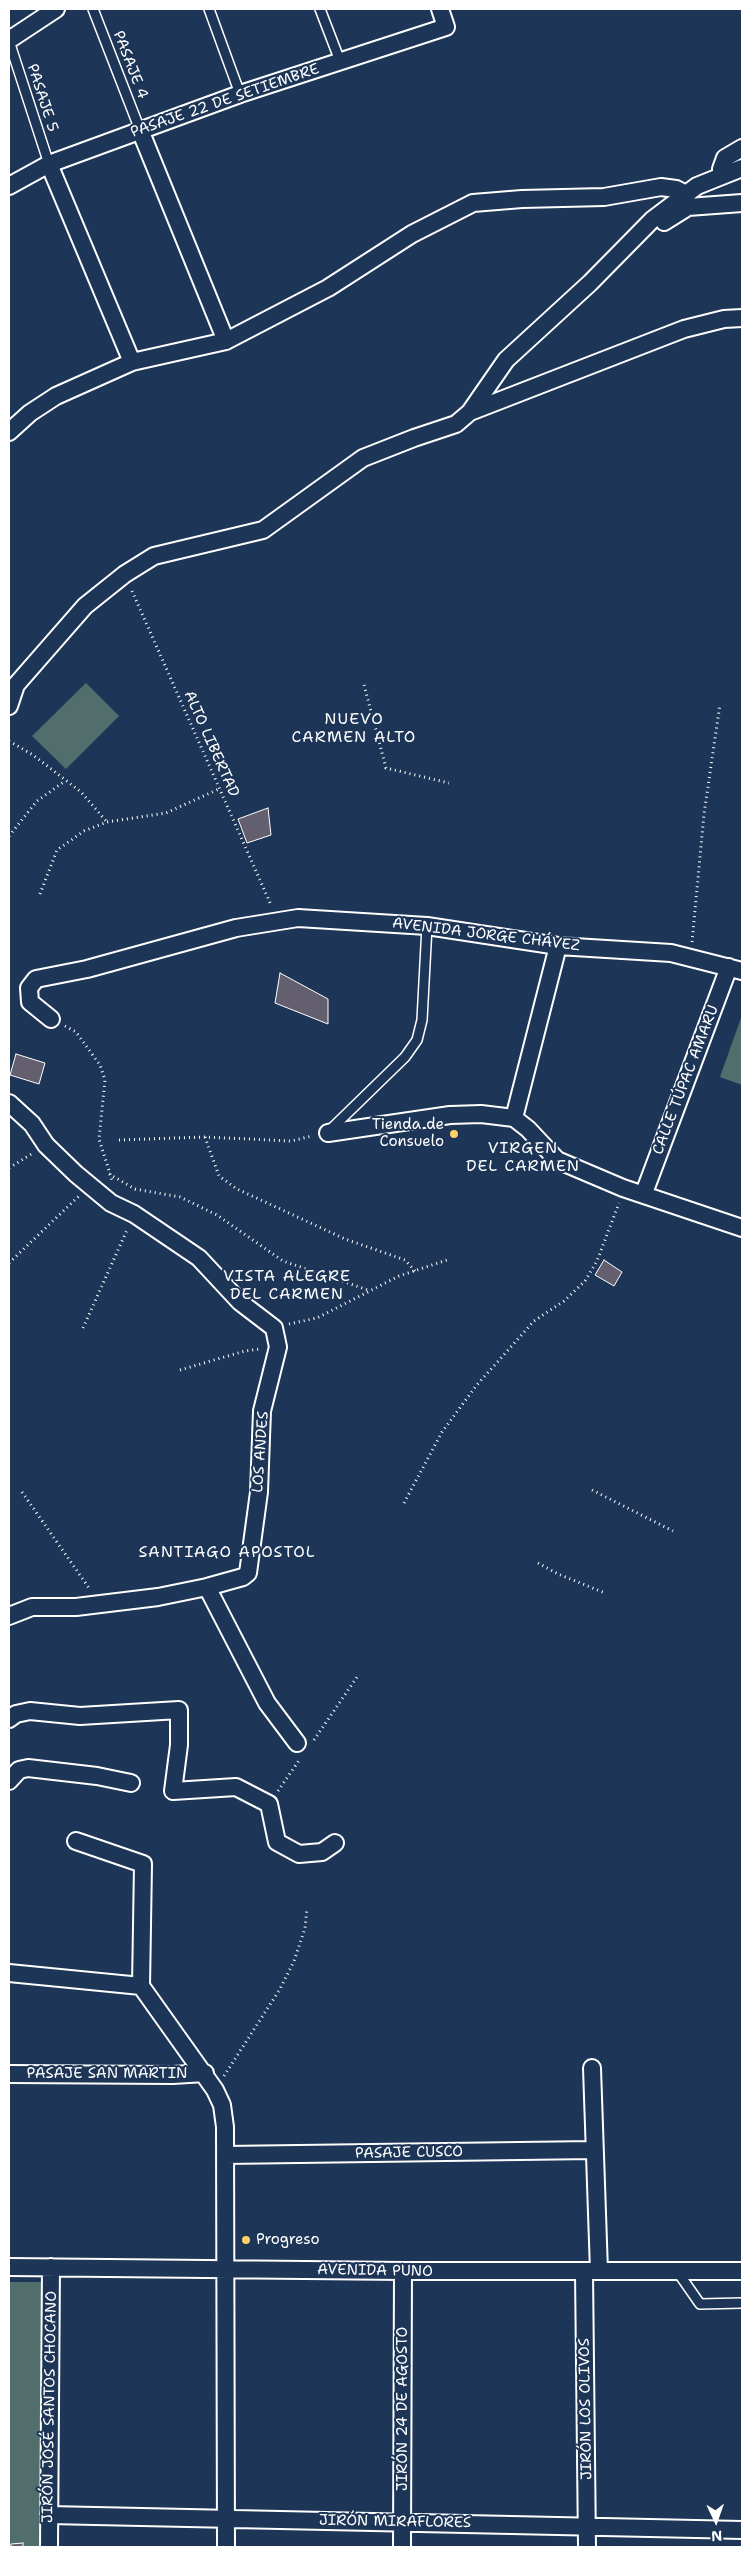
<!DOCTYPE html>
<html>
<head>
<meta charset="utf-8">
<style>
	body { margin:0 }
	#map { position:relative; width:751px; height:2556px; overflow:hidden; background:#1d3557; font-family:"Shantell Sans",sans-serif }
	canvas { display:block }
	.frame { position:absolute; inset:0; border:10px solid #fff; pointer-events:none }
	.north { position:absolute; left:691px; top:2496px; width:50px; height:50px; -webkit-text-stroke:4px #1d3557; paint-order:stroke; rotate:177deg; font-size:14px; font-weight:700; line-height:20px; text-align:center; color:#fff }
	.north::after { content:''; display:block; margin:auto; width:18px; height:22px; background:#fff; clip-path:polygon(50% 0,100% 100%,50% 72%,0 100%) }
</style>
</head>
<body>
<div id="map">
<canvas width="751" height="2556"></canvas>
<div class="frame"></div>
<div class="north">N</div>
</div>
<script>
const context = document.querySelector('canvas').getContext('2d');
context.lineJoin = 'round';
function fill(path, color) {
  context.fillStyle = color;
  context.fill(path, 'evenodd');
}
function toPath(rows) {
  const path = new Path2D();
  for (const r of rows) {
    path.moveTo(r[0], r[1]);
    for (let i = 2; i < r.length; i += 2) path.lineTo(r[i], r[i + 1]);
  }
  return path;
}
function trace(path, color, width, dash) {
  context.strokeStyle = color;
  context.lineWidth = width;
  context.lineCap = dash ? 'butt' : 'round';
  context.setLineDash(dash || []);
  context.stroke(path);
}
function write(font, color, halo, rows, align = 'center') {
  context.font = font + ' "Shantell Sans",sans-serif';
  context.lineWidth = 4;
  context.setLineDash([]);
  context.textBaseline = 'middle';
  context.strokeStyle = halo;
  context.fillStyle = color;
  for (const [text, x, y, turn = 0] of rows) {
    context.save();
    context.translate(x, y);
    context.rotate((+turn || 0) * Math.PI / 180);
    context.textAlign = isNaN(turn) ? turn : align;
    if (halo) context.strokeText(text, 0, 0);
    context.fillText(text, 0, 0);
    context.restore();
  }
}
fill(toPath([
	[86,683,119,716,66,769,32,736],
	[742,1015,742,1085,720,1077],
	[9,2282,42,2282,43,2547,9,2547]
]), '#516e6c');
const building = toPath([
	[268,808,271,835,247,843,238,819,268,808],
	[280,973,328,999,328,1024,275,1003,280,973],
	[16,1054,45,1063,39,1084,10,1075,16,1054],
	[604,1260,622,1272,614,1286,595,1275,604,1260],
	[23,2543,23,2547,11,2547,11,2544,23,2543]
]);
fill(building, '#635f6e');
trace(building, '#fff', 1);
const lane = toPath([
	[93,9,140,130],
	[209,9,240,94],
	[320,9,340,61],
	[9,41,49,164],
	[329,1131,405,1057,417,1040,422,1020,427,926],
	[677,2271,700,2304,742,2303]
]);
const street = toPath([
	[9,40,56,9],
	[140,130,226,341],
	[49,164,132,362],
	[722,176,721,169,725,158,742,148],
	[9,186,49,164,240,94,446,27,440,9],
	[664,222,688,207,742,203],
	[470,412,684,329,724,319,742,318],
	[9,432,30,413,56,396,132,362,226,341,328,288,412,234,473,203,522,199,604,197,661,187,676,189,686,194],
	[9,706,16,685,85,606,125,574,154,556,263,530,363,458,414,438,456,424,470,412,506,360,590,283,652,220,697,186,742,168],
	[51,1019,30,1002,29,988,36,979,87,969,236,928,298,918,427,926,558,946,671,953,742,971],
	[9,1103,32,1124,46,1145,76,1174,111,1203,134,1214,199,1258,240,1302,274,1328,278,1347,262,1411,259,1492,248,1573,243,1577,207,1587,158,1597,76,1607,32,1607,9,1616],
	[514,1118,558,946],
	[328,1133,450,1115,481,1114,514,1118,528,1129,557,1160,623,1188,742,1228],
	[644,1193,729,967],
	[207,1587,267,1703,297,1743],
	[9,1719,16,1714,30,1711,80,1716,179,1710,179,1745,173,1791,236,1787,269,1804,277,1842,299,1854,322,1852,335,1843],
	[9,1781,19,1770,28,1768,97,1776,131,1783],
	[76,1841,143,1864,141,1986],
	[9,1973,141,1986],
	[141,1986,215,2090,222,2105,225,2127,226,2547],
	[592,2068,599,2271],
	[9,2074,173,2075,205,2073],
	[225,2155,593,2150],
	[9,2267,403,2271,742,2271],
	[584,2272,587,2547],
	[49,2515,742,2530],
	[49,2547,51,2267],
	[402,2547,403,2271]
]);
trace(lane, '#fff', 12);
trace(street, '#fff', 20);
trace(toPath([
	[132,591,271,905],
	[364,685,386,768,449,783],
	[9,741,33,755,81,792,107,822],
	[9,836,37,801,65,781],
	[40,894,57,850,84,831,107,822,166,813,219,789],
	[692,942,704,814,720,704],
	[65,1026,76,1032,100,1065,105,1080,99,1139,112,1180],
	[205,1137,219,1176,237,1189,345,1239,405,1260,415,1271],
	[119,1140,205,1137,291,1141,312,1136],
	[9,1168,33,1153],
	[109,1174,135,1189,180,1197,217,1215,283,1261,368,1290],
	[9,1263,79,1196],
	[289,1324,317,1318,399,1276,447,1260],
	[83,1328,127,1230],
	[180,1370,245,1351,260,1349],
	[592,1490,673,1531],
	[22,1492,89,1588],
	[404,1503,442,1432,476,1386,534,1321,564,1301,585,1281,597,1261,619,1203],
	[538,1563,558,1574,605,1593],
	[314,1740,357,1677],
	[278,1791,300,1759],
	[224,2076,280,1989,294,1961,305,1928,307,1908]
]), '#fff', 3, [1, 4]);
trace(lane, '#1d3557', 9);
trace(street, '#1d3557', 16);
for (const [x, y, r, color] of [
	[454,1134,5,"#ffd166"],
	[246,2240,5,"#ffd166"]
]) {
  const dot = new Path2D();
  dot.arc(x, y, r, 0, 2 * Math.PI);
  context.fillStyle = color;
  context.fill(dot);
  trace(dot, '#1d3557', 2);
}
write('15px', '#fff', '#1d3557', [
	["PASAJE 4",130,65,69],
	["PASAJE 5",42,98,72],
	["PASAJE 22 DE SETIEMBRE",225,101,-19],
	["ALTO LIBERTAD",211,744,66],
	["AVENIDA JORGE CHÁVEZ",486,935,7],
	["CALLE TÚPAC AMARU",686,1080,-69],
	["LOS ANDES",261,1452,-86],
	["PASAJE SAN MARTIN",107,2074],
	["PASAJE CUSCO",409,2153,-1],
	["AVENIDA PUNO",375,2271,1],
	["JIRÓN JOSÉ SANTOS CHOCANO",50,2407,-89],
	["JIRÓN 24 DE AGOSTO",403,2409,-90],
	["JIRÓN LOS OLIVOS",586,2409,-91],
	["JIRÓN MIRAFLORES",395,2522,1]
]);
write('15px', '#fff', '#1d3557', [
	["Tienda de",444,1125],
	["Consuelo",444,1142],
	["Progreso",256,2240,"left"]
], 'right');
context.letterSpacing = '1px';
write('16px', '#fff', '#1d3557', [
	["NUEVO",354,720],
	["CARMEN ALTO",354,738],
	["VIRGEN",523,1149],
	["DEL CARMEN",523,1167],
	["VISTA ALEGRE",287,1277],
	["DEL CARMEN",287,1295],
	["SANTIAGO APOSTOL",227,1553]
]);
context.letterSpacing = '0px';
</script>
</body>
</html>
